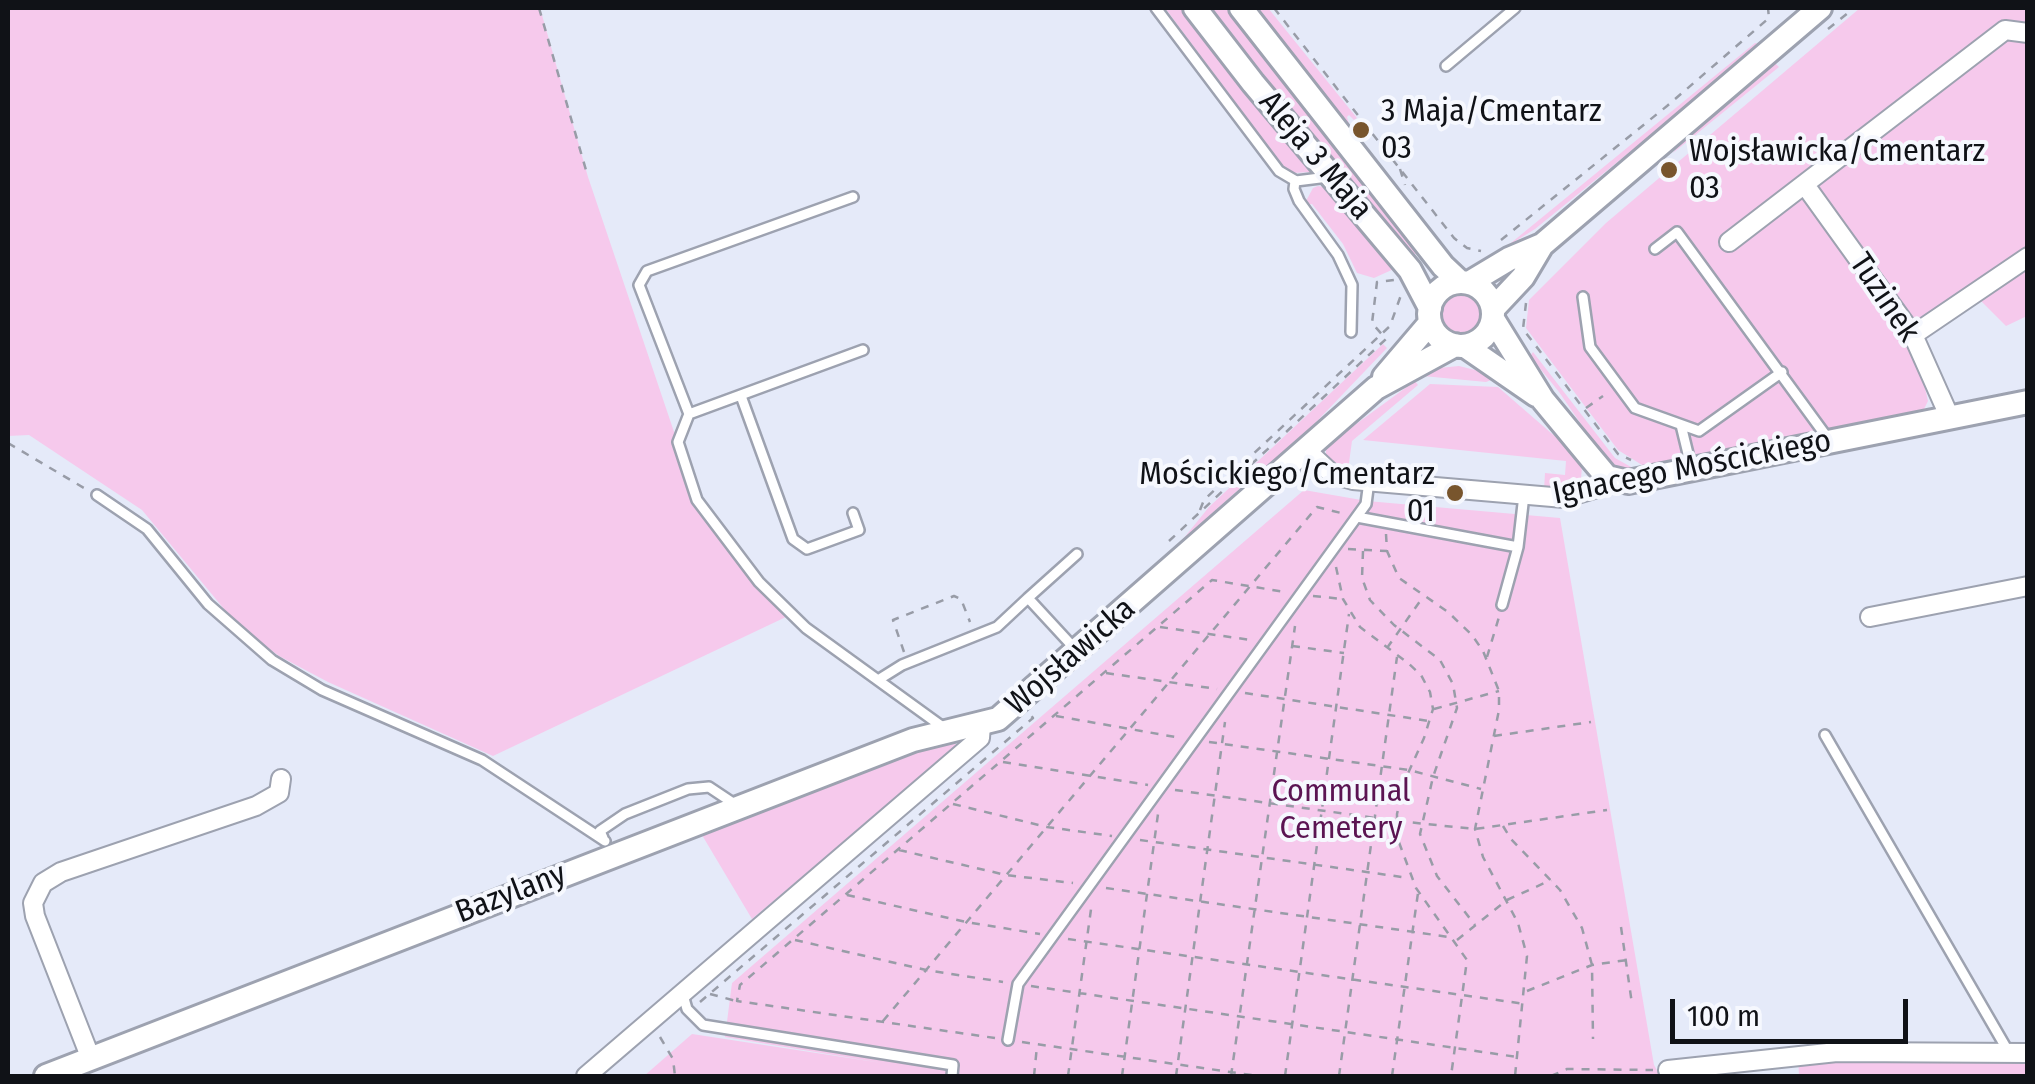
<!DOCTYPE html>
<html>
<head>
<meta charset="utf-8">
<style>
	body { margin:0 }
	#map { position:relative; width:2035px; height:1084px; overflow:hidden; background:#e5eaf9; font-family:"Fira Sans Condensed",sans-serif }
	canvas { display:block }
	.frame { position:absolute; inset:0; border:10px solid #101217; pointer-events:none }
	.scale { position:absolute; left:1670px; top:999px; width:238px; height:45px; box-sizing:border-box; border:5px solid #101217; border-top:0; padding-left:12px; font-size:30px; line-height:35px; white-space:nowrap; color:#101217; -webkit-text-stroke:8px #f6f8fe; paint-order:stroke }
</style>
</head>
<body>
<div id="map">
<canvas width="2035" height="1084"></canvas>
<div class="frame"></div>
<div class="scale">100 m</div>
</div>
<script>
const context = document.querySelector('canvas').getContext('2d');
context.lineJoin = 'round';
function fill(path, color) {
  context.fillStyle = color;
  context.fill(path, 'evenodd');
}
function toPath(rows) {
  const path = new Path2D();
  for (const r of rows) {
    if (r.length === 3) {
      path.moveTo(r[0] + r[2], r[1]);
      path.arc(r[0], r[1], r[2], 0, 2 * Math.PI);
      continue;
    }
    path.moveTo(r[0], r[1]);
    for (let i = 2; i < r.length; i += 2) path.lineTo(r[i], r[i + 1]);
  }
  return path;
}
function trace(path, color, width, dash) {
  context.strokeStyle = color;
  context.lineWidth = width;
  context.lineCap = dash ? 'butt' : 'round';
  context.setLineDash(dash || []);
  context.stroke(path);
}
function write(font, color, halo, rows, align = 'center') {
  context.font = font + ' "Fira Sans Condensed",sans-serif';
  context.lineWidth = 8;
  context.setLineDash([]);
  context.textBaseline = 'middle';
  context.strokeStyle = halo;
  context.fillStyle = color;
  for (const [text, x, y, turn = 0] of rows) {
    context.save();
    context.translate(x, y);
    context.rotate((+turn || 0) * Math.PI / 180);
    context.textAlign = isNaN(turn) ? turn : align;
    if (halo) context.strokeText(text, 0, 0);
    context.fillText(text, 0, 0);
    context.restore();
  }
}
fill(toPath([
	[8,8,540,8,588,177,697,500,788,616,493,756,328,682,279,656,239,627,142,510,29,435,8,436],
	[1165,8,1184,8,1312,168,1311,172,1293,173,1281,165],
	[1207,8,1232,8,1418,252,1411,257],
	[1251,8,1268,8,1357,118,1354,120,1349,115,1347,117,1349,124,1340,117],
	[1860,8,2027,8,2027,316,2006,326,1974,294,1913,335,1928,401,1922,413,1654,470,1642,465,1618,450,1526,328,1529,300,1606,223],
	[1755,43,1759,44,1663,125,1535,229,1506,247],
	[1773,61,1779,67,1673,153,1695,127],
	[1318,186,1330,188,1396,268,1374,278,1357,273,1343,244,1312,204,1307,205,1306,201,1313,188],
	[1461,315,20],
	[1383,344,1387,348,1277,463,1265,466,1188,535,1149,581,1209,507],
	[1533,352,1615,458,1640,472,1618,468,1605,459,1559,392,1530,356],
	[1459,366,1479,371,1491,380,1486,382,1423,376,1439,368],
	[1415,381,1418,385,1352,441,1348,470,1326,457,1326,446],
	[1430,384,1498,387,1573,452,1582,466,1581,479,1569,488,1544,490,1545,473,1565,475,1566,461,1363,440],
	[1304,490,1367,501,1560,518,1654,1065,1660,1076,644,1076,692,1034,882,1063,725,1037,732,983],
	[945,739,951,739,956,745,953,750,752,919,699,830],
	[2027,1053,2027,1076,1799,1076,1798,1054]
]), '#f6c9ec');
const service = toPath([
	[1156,8,1279,171,1296,181,1328,177],
	[1446,66,1515,8],
	[1295,181,1294,189,1299,201,1338,255,1352,285,1351,332],
	[1655,249,1677,232,1829,440],
	[1583,297,1590,347,1635,408,1699,431,1782,372],
	[863,350,689,414,678,442,697,500,759,582,806,628,944,728],
	[741,396,793,539,807,549,859,530,853,513],
	[689,414,639,285,647,271,853,197],
	[1681,425,1691,466],
	[97,495,147,529,208,604,272,660,322,690,482,760,605,841],
	[1357,517,1518,547,1524,495],
	[1502,605,1518,547],
	[1076,650,1028,598,1077,554],
	[878,680,902,665,997,627,1028,598],
	[1825,735,2008,1051],
	[603,838,600,831,625,814,688,789,709,787,736,805],
	[683,995,687,1009,703,1025,953,1065,952,1076],
	[1008,1040,1018,984,1366,504,1369,481]
]);
const minor = toPath([
	[1805,185,1913,335,1950,418],
	[1729,242,2005,30,2028,33],
	[1913,335,2028,257],
	[1305,449,1332,474,1353,480,1564,498,1594,489,1607,477],
	[1870,617,2028,586],
	[91,1059,35,916,33,903,43,883,61,872,256,806,279,793,281,779],
	[1668,1070,1837,1052,2028,1053],
	[586,1076,980,738,981,725]
]);
const tertiary = toPath([
	[1195,8,1253,83,1410,270,1430,308],
	[1241,8,1443,266,1460,282],
	[1461,314,32],
	[1469,283,1509,259,1542,245],
	[1493,309,1523,277,1542,245,1820,8],
	[1493,319,1543,400,1591,458,1607,477,1628,482,2028,402],
	[1465,346,1536,395],
	[1384,377,1430,323],
	[46,1076,913,740,998,719,1376,388,1455,345]
]);
trace(service, '#9da2b0', 14);
trace(minor, '#9da2b0', 22);
trace(tertiary, '#9da2b0', 28);
trace(toPath([
	[539,8,588,177],
	[1274,8,1454,238,1467,248,1481,251],
	[1828,29,1854,8],
	[1400,169,1405,185],
	[1501,240,1667,106,1769,18,1768,8],
	[1526,303,1523,329,1618,454,1631,460],
	[1586,408,1603,396],
	[8,443,84,488],
	[1200,510,1204,500,1390,326,1401,295],
	[1386,534,1387,551,1399,578,1448,612,1472,635,1483,651,1499,691,1499,710,1475,829,1483,857,1518,923,1527,956,1515,1076],
	[1169,541,1386,339,1372,323,1377,282,1394,280],
	[1348,549,1387,551],
	[1363,551,1362,578,1370,600,1394,625,1440,660,1453,684,1457,708,1433,777,1420,834,1437,876,1475,925],
	[1336,567,1343,599,1360,627,1408,663,1421,675,1430,692,1433,709,1424,738,1405,780,1397,814,1397,837,1416,888,1467,960,1451,1076],
	[1313,596,1343,599],
	[1160,627,1251,640],
	[1292,646,1344,653],
	[1387,648,1423,597],
	[904,652,893,620,954,596,961,599,970,622],
	[1487,657,1499,617],
	[1106,673,1217,689],
	[1245,693,1429,721],
	[1434,709,1499,691],
	[1056,716,1181,738],
	[1494,736,1591,722],
	[1209,742,1409,770,1481,789],
	[1003,762,1148,785],
	[1175,790,1397,821,1475,829,1607,810],
	[953,804,1047,827,1112,836],
	[1503,826,1511,839,1560,890,1582,928,1592,965,1593,1039],
	[1140,840,1409,878],
	[899,850,1006,875,1073,883],
	[1106,888,1449,937],
	[847,895,966,922,1040,934],
	[1621,927,1632,1004],
	[1068,939,1525,1004],
	[795,940,926,970,1003,982],
	[1457,940,1507,900,1551,880],
	[1031,986,1517,1057],
	[1527,991,1592,965,1627,960],
	[710,994,736,1001],
	[700,1002,1033,718,1030,714],
	[883,1021,1317,507,1345,514],
	[660,1037,673,1059,675,1076],
	[995,1038,737,1001,740,985,1212,580,1285,592],
	[1022,1042,1258,1076],
	[1034,1076,1037,1046],
	[1068,1076,1092,902],
	[1122,1076,1158,814],
	[1176,1076,1225,722],
	[1231,1076,1295,626],
	[1285,1076,1349,614],
	[1339,1076,1397,657],
	[1392,1076,1418,893],
	[1551,1076,1567,1069,1653,1070]
]), '#989ca7', 2.5, [8, 8]);
trace(service, '#fff', 9);
trace(minor, '#fff', 18);
trace(tertiary, '#fff', 22);
for (const [x, y, r, color] of [
	[1361,130,10,"#78552d"],
	[1669,170,10,"#78552d"],
	[1455,493,10,"#78552d"]
]) {
  const dot = new Path2D();
  dot.arc(x, y, r, 0, 2 * Math.PI);
  context.fillStyle = color;
  context.fill(dot);
  trace(dot, '#f6f8fe', 4);
}
write('32px', '#101217', '#f6f8fe', [
	["3 Maja/Cmentarz",1381,112],
	["03",1381,149],
	["Wojsławicka/Cmentarz",1689,152],
	["03",1689,189],
	["Mościckiego/Cmentarz",1435,475,"right"],
	["01",1435,512,"right"]
], 'left');
write('32px', '#101217', '#f6f8fe', [
	["Aleja 3 Maja",1315,156,50],
	["Tuzinek",1884,298,56],
	["Ignacego Mościckiego",1692,468,-11],
	["Wojsławicka",1071,657,-41],
	["Bazylany",511,894,-21]
]);
write('32px', '#5b1452', '#f6f8fe', [
	["Communal",1341,792],
	["Cemetery",1341,829]
]);
</script>
</body>
</html>
